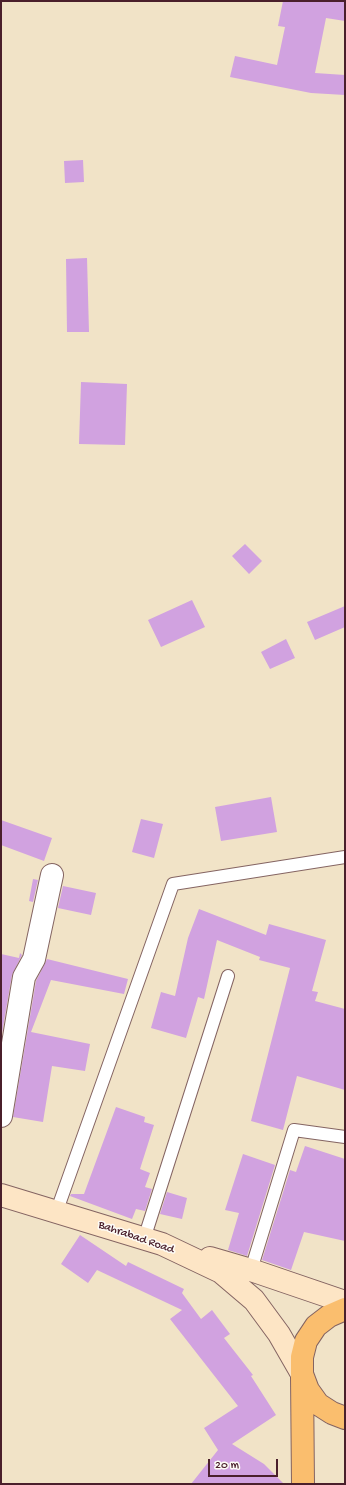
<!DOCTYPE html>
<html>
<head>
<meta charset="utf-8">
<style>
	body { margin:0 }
	#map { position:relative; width:346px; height:1485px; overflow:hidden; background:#f1e3c7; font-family:"Gochi Hand",sans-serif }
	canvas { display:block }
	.frame { position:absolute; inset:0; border:2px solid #4a1f2b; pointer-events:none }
	.scale { position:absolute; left:208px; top:1459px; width:70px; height:18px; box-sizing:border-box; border:2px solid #4a1f2b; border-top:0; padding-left:5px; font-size:12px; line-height:14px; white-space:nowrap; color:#4a1f2b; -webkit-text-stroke:3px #fdfcf7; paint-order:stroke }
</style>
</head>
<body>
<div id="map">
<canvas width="346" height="1485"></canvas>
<div class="frame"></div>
<div class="scale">20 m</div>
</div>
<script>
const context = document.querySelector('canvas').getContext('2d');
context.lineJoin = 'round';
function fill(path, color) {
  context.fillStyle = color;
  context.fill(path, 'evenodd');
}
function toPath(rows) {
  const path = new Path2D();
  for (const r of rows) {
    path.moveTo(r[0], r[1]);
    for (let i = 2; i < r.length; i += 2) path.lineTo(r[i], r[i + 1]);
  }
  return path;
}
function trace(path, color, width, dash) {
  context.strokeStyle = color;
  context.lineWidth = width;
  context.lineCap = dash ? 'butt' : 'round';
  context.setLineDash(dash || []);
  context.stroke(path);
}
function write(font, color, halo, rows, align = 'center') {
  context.font = font + ' "Gochi Hand",sans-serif';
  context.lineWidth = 3;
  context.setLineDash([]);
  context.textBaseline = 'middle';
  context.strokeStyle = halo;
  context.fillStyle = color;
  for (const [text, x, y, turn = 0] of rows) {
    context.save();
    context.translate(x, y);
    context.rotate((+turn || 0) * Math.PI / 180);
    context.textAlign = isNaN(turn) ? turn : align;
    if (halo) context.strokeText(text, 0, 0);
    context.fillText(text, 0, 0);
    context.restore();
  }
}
fill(toPath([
	[283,1,345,1,345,21,326,18,315,73,345,75,345,95,311,93,230,77,235,56,277,65,285,27,278,26],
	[83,160,84,182,65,183,64,161],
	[87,258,89,332,67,332,66,259],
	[81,382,127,384,125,445,79,444],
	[245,544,262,561,249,574,232,556],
	[192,600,205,627,161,647,148,620],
	[345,606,345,627,315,640,307,622],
	[286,639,295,658,270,669,261,652],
	[271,797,277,832,221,841,215,807],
	[141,819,163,824,154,858,132,852],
	[1,820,52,838,44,861,1,845],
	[33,879,38,880,33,902,29,901],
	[63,886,96,893,91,915,58,908],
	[199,909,266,935,269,924,326,940,312,991,318,992,315,1001,345,1009,345,1090,297,1076,283,1130,251,1121,290,968,259,960,260,957,217,940,204,999,198,997,186,1038,151,1028,161,992,175,996,188,938],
	[20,953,22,955,12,975,1,1039,1,954,19,958],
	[47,959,128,979,124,994,51,980,31,1032,90,1044,85,1071,52,1066,43,1122,13,1117,36,981],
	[116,1107,145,1117,144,1122,154,1125,140,1169,150,1173,145,1187,152,1189,145,1211,136,1209,132,1219,70,1196,71,1194,84,1194],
	[305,1146,345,1159,345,1241,304,1232,291,1270,262,1260,290,1170,296,1172],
	[243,1154,275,1165,247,1256,228,1250,239,1213,225,1210],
	[167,1192,187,1198,182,1219,160,1214],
	[80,1235,126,1266,128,1262,184,1289,182,1293,201,1319,212,1310,230,1334,224,1338,253,1375,251,1376,276,1415,232,1444,264,1464,284,1484,191,1484,218,1450,204,1428,238,1406,170,1319,182,1310,97,1270,88,1283,61,1264]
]), '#d1a2e0');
const lane = toPath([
	[56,1213,173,884,345,857],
	[144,1239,228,976],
	[251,1270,294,1130,345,1137]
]);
const street = toPath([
	[1,1116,24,977,34,959,52,875]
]);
const secondary = toPath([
	[1,1195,162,1244,221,1272,254,1300,279,1334,302,1374],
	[210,1258,251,1270,345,1302]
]);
const primary = toPath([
	[345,1309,329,1316,316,1326,306,1341,302,1357,302,1374,308,1390,318,1404,332,1413,345,1418],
	[302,1377,303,1484]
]);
trace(lane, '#846462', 14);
trace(street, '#846462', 24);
trace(secondary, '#846462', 24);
trace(primary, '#846462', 24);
trace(lane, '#fff', 12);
trace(street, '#fff', 22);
trace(secondary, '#fde5c5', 22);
trace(primary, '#fabe6e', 22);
write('12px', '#4a1f2b', '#fdfcf7', [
	["Bahrabad Road",136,1238,19]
]);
</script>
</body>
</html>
